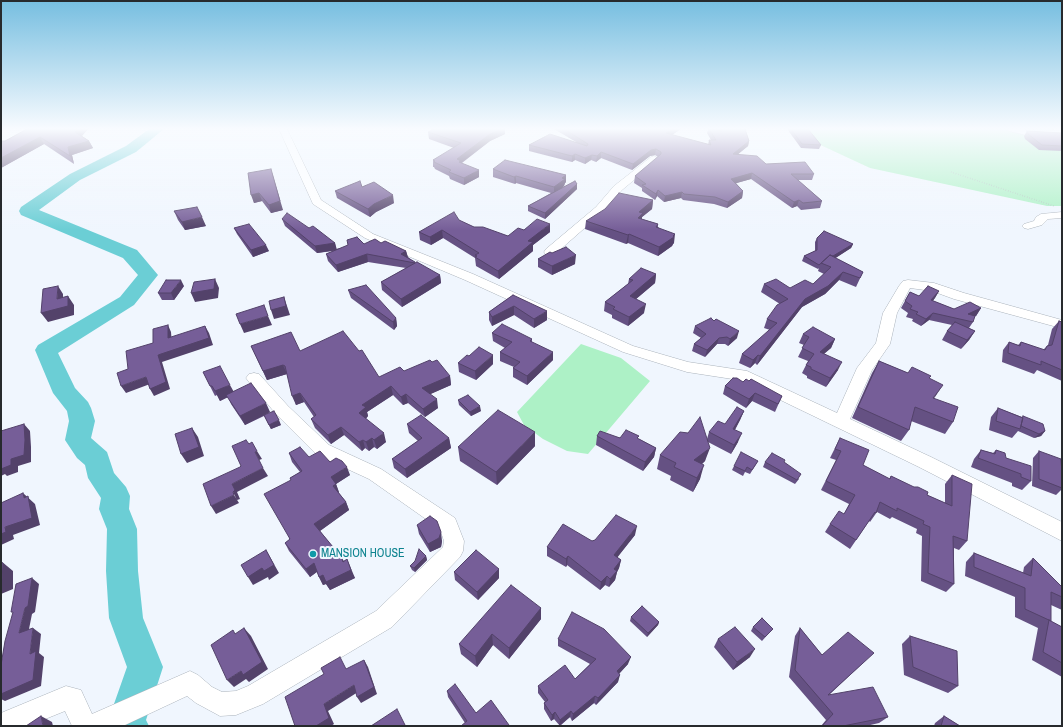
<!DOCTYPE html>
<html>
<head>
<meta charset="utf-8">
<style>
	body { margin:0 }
	#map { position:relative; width:1063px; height:727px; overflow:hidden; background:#f0f6fe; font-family:"Archivo Narrow",sans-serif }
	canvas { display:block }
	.frame { position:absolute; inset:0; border:2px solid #272a2d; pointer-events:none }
</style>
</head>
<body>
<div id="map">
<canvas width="1063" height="727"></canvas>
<div class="frame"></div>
</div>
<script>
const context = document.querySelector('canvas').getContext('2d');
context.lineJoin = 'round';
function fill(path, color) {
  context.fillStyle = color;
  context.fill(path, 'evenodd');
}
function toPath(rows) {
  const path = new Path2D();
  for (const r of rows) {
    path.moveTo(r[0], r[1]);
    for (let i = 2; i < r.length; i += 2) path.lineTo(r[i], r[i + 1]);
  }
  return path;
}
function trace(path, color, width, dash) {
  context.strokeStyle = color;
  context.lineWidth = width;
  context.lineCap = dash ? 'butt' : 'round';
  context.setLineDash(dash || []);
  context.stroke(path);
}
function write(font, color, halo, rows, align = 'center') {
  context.font = font + ' "Archivo Narrow",sans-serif';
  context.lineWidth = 4;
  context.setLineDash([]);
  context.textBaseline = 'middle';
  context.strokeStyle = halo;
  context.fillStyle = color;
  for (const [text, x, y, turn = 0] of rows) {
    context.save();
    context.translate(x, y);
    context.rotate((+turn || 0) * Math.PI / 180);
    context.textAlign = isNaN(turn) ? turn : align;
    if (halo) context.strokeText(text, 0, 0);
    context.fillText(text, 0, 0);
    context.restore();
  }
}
fill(toPath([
	[796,129,1052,129,1062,134,1062,206,1047,206,870,168,799,135],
	[581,344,621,358,650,381,588,454,567,451,543,439,524,425,517,412]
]), '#adf1c6');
fill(toPath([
	[149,129,164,129,136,152,80,180,39,210,137,250,158,275,134,305,58,353,75,388,88,402,91,408,95,421,91,438,107,452,114,473,126,487,130,496,129,509,137,529,138,571,143,618,163,667,146,720,149,726,110,726,108,721,127,667,109,618,106,571,107,529,99,509,101,498,88,478,85,465,77,458,65,440,69,421,67,411,53,393,35,350,38,345,120,297,138,275,123,258,21,215,19,211,21,207,70,174,126,146,149,129]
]), '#6bced5');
const minor = toPath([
	[279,129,287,129,321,200,373,234,473,274,633,346,688,362,747,371,837,413,857,368,876,343,883,313,899,286,903,281,908,280,934,283,964,293,1062,320,1062,326,1057,327,954,299,932,291,910,288,897,313,890,344,872,370,850,419,931,457,1062,522,1062,541,919,467,739,380,687,372,623,352,465,280,365,238,313,204,279,129],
	[1008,129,1062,131,1062,137,1026,135,1009,131,1008,129],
	[654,156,659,159,657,161,622,190,604,211,554,255,546,255,544,252,546,249,596,207,614,186,651,157,654,156],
	[1062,212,1062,218,1048,219,1042,225,1028,229,1024,228,1022,226,1024,224,1034,221,1036,217,1041,214,1062,212],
	[254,373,259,374,288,406,329,445,381,469,455,518,464,541,463,551,460,557,392,627,263,704,236,715,220,716,196,703,187,696,123,726,72,726,65,711,28,726,1,726,1,713,66,686,81,690,92,714,190,671,198,675,212,687,222,692,236,691,248,686,376,611,443,547,444,541,440,529,369,479,317,455,276,414,249,382,246,378,249,374,254,373]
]);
trace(minor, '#abb3bc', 1);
trace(toPath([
	[951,172,1054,206]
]), '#b2b7bd', 1.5, [0.5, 2]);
fill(minor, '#fff');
fill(toPath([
	[27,129,88,129,82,136,89,141,93,148,72,155,74,164,44,144,1,168,1,141,5,141],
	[434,129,505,129,505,134,490,141,462,163,479,177,464,185,450,179,449,176,435,169,434,167,433,167,433,160,454,148,429,139,428,132],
	[554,129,681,129,672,135,708,145,709,140,711,140,707,133,708,129,712,129,717,130,716,129,745,129,749,141,748,146,738,154,766,164,814,174,812,180,798,180,822,201,820,208,801,210,797,206,792,208,751,179,736,183,743,191,742,198,727,208,714,204,683,200,681,198,664,202,657,196,655,200,642,191,642,188,634,183,635,176,658,157,655,155,650,156,632,170,601,158,596,162,591,160,585,164,575,160,572,162,529,151,529,145,576,142],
	[787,129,808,129,821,145,819,149,801,148],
	[1027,131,1062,133,1062,151,1039,150,1025,139,1024,136],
	[493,169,566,175,566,182,565,183,564,186,562,188,577,184,577,189,545,219,528,211,528,206,551,193,516,183,515,184,493,177],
	[248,173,283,210,271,213,262,201,254,203],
	[362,187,394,203,376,212,370,217,337,198,335,191],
	[653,200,652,209,642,217,642,219,658,224,658,227,674,243,673,244,672,246,658,256,628,243,626,244,585,229,586,221],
	[174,211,206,226,185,230,178,220],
	[282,219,309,228,335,243,336,249,364,244,381,243,406,251,408,257,415,263,440,275,441,283,402,307,382,290,381,282,406,268,368,262,338,272,328,261,326,254,333,251,317,253,285,226],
	[459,220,474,227,508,236,524,230,550,232,533,245,533,251,499,279,476,266,475,258,443,238,431,245,420,240,419,232],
	[234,228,269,251,253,257,237,234],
	[817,238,853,244,851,248,835,258,863,272,856,287,839,280,825,294,802,307,757,365,755,363,750,368,739,363,742,354,770,330,764,328,767,319,780,304,761,292,764,284,790,288,813,284,824,274,818,271,819,268,818,269,802,261,804,256,815,251,815,242],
	[552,253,575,264,552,275,538,267,538,259],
	[656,274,655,283,636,299,644,313,628,326,612,318,612,315,604,311,605,302,628,284,629,279],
	[184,286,174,300,162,300,158,293],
	[348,290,396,318,397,326,394,330,351,298],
	[939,291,933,301,954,309,981,308,976,316,974,316,973,322,969,328,975,331,969,340,961,349,942,340,947,331,952,325,929,320,921,326,912,321,913,319,906,317,908,313,901,308,910,292,919,296],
	[513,295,547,320,534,328,514,315,492,326,489,320,489,312],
	[1059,321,1062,322,1062,381,1037,370,1034,374,1002,362,1003,350,1009,342,1018,345,1021,342,1043,350,1048,345,1052,329],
	[695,326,737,338,728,346,725,344,717,344,705,357,692,351,694,344,701,338,693,333],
	[492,333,532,339,532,342,553,360,527,385,513,377,513,368,514,367,500,361,500,352,505,348,493,341],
	[803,334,835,339,831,348,824,354,838,370,826,387,807,378,807,376,802,373,808,361,798,357,804,345,799,343],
	[251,346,300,351,379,377,404,371,450,376,451,385,430,394,438,408,425,417,408,403,403,405,393,395,367,412,368,416,366,419,386,442,377,449,374,447,369,451,365,448,362,451,344,435,331,444,315,428,311,419,314,417,304,402,296,405,287,374,267,380],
	[879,361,908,373,929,378,934,398,953,422,945,434,911,421,909,430,901,441,852,418,872,373],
	[458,363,493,364,476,380,459,372],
	[203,372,233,391,270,412,264,415,281,425,271,429,264,416,245,425,231,404,228,397,220,401,217,395,215,396],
	[743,382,782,396,775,412,752,401,746,408,723,394,725,386],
	[458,400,481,411,471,416,459,405],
	[998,408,1022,417,1023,416,1045,431,1041,436,1034,438,1018,431,1012,438,989,430,991,417],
	[744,411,740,420,735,430,738,442,731,454,708,442,705,461,702,464,700,479,693,492,670,480,671,476,657,469,660,455,707,439,709,432,725,424],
	[407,424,449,438,451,448,407,478,394,468,392,459,418,441,409,433],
	[597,436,639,439,656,448,654,457,643,471,596,445],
	[840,438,863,465,889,479,891,476,927,495,945,503,945,484,952,475,967,541,959,550,954,548,954,584,946,592,921,581,922,536,916,533,917,529,892,517,890,519,877,512,870,522,869,521,850,549,825,532,830,524,844,514,849,504,821,490,836,460,830,458],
	[535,446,497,485,460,461,458,447],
	[981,450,993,453,996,450,1006,458,1031,481,1022,490,1012,486,1012,483,971,467,974,459],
	[1039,451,1062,474,1062,489,1056,495,1032,486,1033,458],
	[289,453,330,462,350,475,336,484,339,493,346,502,349,510,320,531,344,561,355,578,330,590,326,584,323,585,319,577,317,572,310,577,289,551,285,543,289,540,291,480,290,478,300,472,292,462],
	[758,461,750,474,745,472,743,476,732,470,734,466],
	[765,462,784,462,799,479,795,484,763,467],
	[417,525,442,541,441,547,430,552,419,534],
	[635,535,617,557,621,560,619,568,617,572,615,580,609,587,605,585,600,590,567,565,566,567,547,556,547,547],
	[974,553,1023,573,1024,567,1033,558,1062,587,1062,610,1051,605,1051,621,1050,621,1062,627,1062,677,1032,660,1038,628,1015,617,1015,597,965,576,966,562],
	[426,556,427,560,415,572,412,570,410,566],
	[499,569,499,578,478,600,455,580,454,572],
	[541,608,541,619,509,659,493,645,477,667,461,654,459,644],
	[631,617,659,622,658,625,647,637,630,621],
	[753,627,770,632,762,641,751,631],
	[800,628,822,655,866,660,829,695,888,717,879,723,866,726,821,726,826,720,789,677,795,636],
	[910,636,958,686,948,693,904,675,902,644],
	[558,639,628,664,619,674,618,682,596,705,594,703,572,721,570,717,560,726,554,719,551,721,544,709,544,703,545,702,538,693,538,686,575,679,590,664,558,646],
	[718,639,750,657,733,670,714,647],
	[447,691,476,713,465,723,448,697],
	[944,716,960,726,934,726,935,723]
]), '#655183');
fill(toPath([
	[78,129,88,129,79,139,75,132],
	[502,129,505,129,505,134,490,141,461,163,457,159,490,134],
	[673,129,681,129,665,139,666,133],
	[40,137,44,144,1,168,1,158],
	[89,141,93,148,72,155,74,164,70,156,68,147],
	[749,141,748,146,731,160,733,154],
	[656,149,655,155,650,156,632,170,633,164,651,150],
	[601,152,601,158,596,162,597,156],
	[575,154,575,160,572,162,572,156],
	[592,155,591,160,585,164,585,158],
	[271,169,283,210,271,213,269,205],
	[479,170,479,177,464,185,464,178],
	[752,173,751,179,730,185,731,179],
	[566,175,566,182,565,183,564,186,554,194,554,187,562,178],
	[516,176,516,183,515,184,514,177],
	[577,184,577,189,545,219,545,213],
	[658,190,657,196,655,200,656,194],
	[743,191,742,198,727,208,728,202],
	[682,192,681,198,664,202,665,196],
	[259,193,262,201,254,203,251,195],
	[393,195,394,203,376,212,370,217,368,209,374,204],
	[653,200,652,209,642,217,642,222,637,227,639,212],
	[799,200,797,206,792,208,794,202],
	[202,217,206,226,185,230,182,222],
	[550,224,550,232,533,245,533,251,499,279,498,271,528,241],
	[442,230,443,238,431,245,430,237],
	[629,234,628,243,626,244,628,235],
	[675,234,674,243,673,244,672,246,658,256,659,247],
	[335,243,337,250,317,253,315,246],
	[853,244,851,248,825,265,822,263],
	[266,245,269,251,253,257,251,250],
	[406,251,408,258,403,261,401,254],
	[367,254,368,262,338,272,336,265],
	[576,255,575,264,552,275,552,266],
	[843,272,839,280,825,294,802,307,757,365,760,356,805,299],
	[656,274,655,283,629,305,630,296],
	[440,275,441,283,402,307,401,299],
	[215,279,219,288,218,298,195,302,191,293],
	[181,280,184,286,174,300,171,293],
	[58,286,63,294,63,307,57,299],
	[939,291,935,298,927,307,931,300],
	[68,296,74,305,74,315,48,322,41,313],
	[284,297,290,315,274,319,271,310],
	[646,304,644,313,628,326,629,317],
	[514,306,514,315,492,326,492,317],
	[981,308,976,316,966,320,968,314],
	[547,311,547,320,534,328,534,319],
	[933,313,929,320,921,326,926,319],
	[268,316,272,325,244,333,240,324],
	[396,318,397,326,394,330,393,322],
	[168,325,171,332,172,345,168,338],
	[205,326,209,333,213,345,162,362,170,389,154,396,150,389,158,355],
	[739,331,737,338,728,346,730,339],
	[975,331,969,340,961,349,967,340],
	[719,338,717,344,705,357,707,350],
	[835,339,831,348,816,360,820,352],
	[553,352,553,360,527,385,527,376],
	[493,355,493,364,476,380,475,371],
	[758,355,755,363,750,368,753,360],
	[842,362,838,370,826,387,830,378],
	[283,365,287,374,267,380,263,371],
	[450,376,451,385,424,397,422,388],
	[146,377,150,384,126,393,121,386],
	[230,385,235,394,226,395,228,397,220,401,215,391],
	[943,385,935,397,925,409,933,398],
	[391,386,393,395,367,412,368,416,362,422,359,413,362,405],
	[300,393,304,402,296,405,292,396],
	[755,393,752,401,746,408,749,399],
	[406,394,408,403,403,405,401,397],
	[437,399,438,408,425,417,423,409],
	[266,403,270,412,245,425,240,416],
	[480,406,481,411,471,416,470,412],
	[744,411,740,420,730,438,733,429],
	[279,420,281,425,271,429,269,425],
	[24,424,30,431,31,447,31,462,18,466,18,472,7,476,5,474,1,476,1,466,11,459],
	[341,427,344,435,331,444,328,435],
	[192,428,198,437,204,456,187,463,181,454],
	[1045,431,1041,436,1034,438,1039,434],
	[535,432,535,446,497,485,496,472],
	[384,433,386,442,377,449,374,440],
	[742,433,738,442,731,454,734,445],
	[372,438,374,447,369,451,366,442],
	[449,438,451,448,407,478,405,469],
	[363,440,365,448,362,451,359,442],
	[656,448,654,457,643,471,645,462],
	[710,448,705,461,690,474,694,460],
	[257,451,262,459,259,460,255,452],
	[704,465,700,479,693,492,697,478],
	[347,467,350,475,336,484,339,492,337,494,331,477],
	[263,468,268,476,237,492,240,499,237,500,233,492,232,484],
	[23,493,35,504,40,525,13,535,14,539,1,545,1,534,24,498],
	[234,495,239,503,216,514,211,506],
	[346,502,349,510,317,533,314,524],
	[637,526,635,535,613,563,614,555],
	[441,532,442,541,441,547,430,552,428,544],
	[266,550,279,573,269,580,268,577,253,585,248,577],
	[426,556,427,560,415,572,414,568],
	[568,556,567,565,566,567,566,559],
	[347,559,355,578,330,590,326,584,323,585,319,577],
	[621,560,619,568,617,572,615,580,609,587,610,579,614,569],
	[1,561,13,571,13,589,1,594],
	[314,563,318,571,310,577,306,569],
	[499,569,499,578,478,600,477,592],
	[607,576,605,585,600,590,601,582],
	[32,578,39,584,35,612,32,614,27,639,19,633,25,608],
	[541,608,541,619,509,659,509,648],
	[659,622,658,625,647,637,648,633],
	[33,628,41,634,39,653,44,657,41,686,5,701,1,699,1,694,30,654],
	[244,628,251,636,268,669,249,682,246,679,234,687,227,680,241,671],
	[492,634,493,645,477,667,475,656],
	[755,649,750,657,733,670,737,662],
	[631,657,628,664,615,678,617,671],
	[364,660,368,667,377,694,361,703,357,697],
	[620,675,618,682,596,705,598,698],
	[354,685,358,692,328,711,334,724,331,726,316,726,324,704],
	[595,696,594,703,572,721,573,714],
	[571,711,570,717,559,726,560,720],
	[555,712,554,719,551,721,552,715],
	[41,716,52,722,53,726,43,726]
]), '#53426a');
const building = toPath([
	[27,129,78,129,75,132,89,141,68,147,70,156,40,137,1,158,1,141,5,141,27,129],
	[434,129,502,129,490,134,457,159,461,161,459,162,479,170,464,178,449,172,451,170,434,162,435,161,433,160,461,143,428,132,434,129],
	[564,129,673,129,666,133,711,145,709,140,716,140,709,129,712,129,722,131,721,129,745,129,749,141,733,154,757,156,766,164,805,162,814,174,791,174,822,201,803,203,799,200,794,202,752,173,731,179,743,191,728,202,715,197,684,194,682,192,665,196,658,190,656,194,642,185,646,184,635,176,661,154,661,152,656,149,651,150,633,164,601,152,597,156,592,155,585,158,575,154,572,156,529,145,550,134,587,146,588,144,564,129],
	[791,129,808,129,821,145,802,144,791,129],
	[1027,131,1062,133,1062,146,1042,145,1028,134,1027,131],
	[505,160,566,175,562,178,565,179,554,187,516,176,514,177,493,169,505,160],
	[271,169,280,201,269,205,259,193,251,195,248,173,271,169],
	[360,181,362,187,374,182,393,195,374,204,368,209,335,191,360,181],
	[575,181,577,184,545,213,528,206,575,181],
	[619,193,653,200,639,212,643,213,638,218,658,224,656,227,675,234,673,236,674,237,659,247,629,234,628,235,586,221,605,209,619,193],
	[197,207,202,217,182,222,174,211,197,207],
	[454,212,459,220,474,227,483,227,508,236,518,228,524,230,537,219,550,224,528,241,533,242,498,271,475,257,477,256,475,255,479,253,442,230,430,237,419,232,454,212],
	[287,213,309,228,313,226,335,243,315,246,282,219,287,213],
	[249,224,266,245,251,250,234,228,249,224],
	[824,231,853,244,833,256,830,255,819,265,804,256,817,250,817,238,824,231],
	[357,237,364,244,375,239,381,243,385,241,406,251,401,254,415,262,415,263,367,254,336,265,326,254,348,245,347,240,357,237],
	[566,247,576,255,552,266,538,259,550,252,552,253,566,247],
	[830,255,863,272,860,278,843,272,828,286,805,299,760,356,758,355,753,360,742,354,777,323,767,319,777,305,788,299,764,284,776,279,790,288,805,280,813,284,831,267,821,263,830,255],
	[417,262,440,275,401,299,381,282,417,262],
	[641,268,656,274,630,296,646,304,629,317,613,309,615,307,605,302,633,280,629,279,641,268],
	[215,279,214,289,191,293,194,282,215,279],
	[166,280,181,280,171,293,158,293,166,280],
	[366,285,396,318,393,322,348,290,366,285],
	[58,286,57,299,68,296,68,306,41,313,43,289,58,286],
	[928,286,939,291,931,300,954,309,970,302,981,308,968,314,975,316,973,322,933,313,926,319,916,314,918,312,910,309,912,306,905,301,910,292,919,296,928,286],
	[513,295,547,311,534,319,514,306,492,317,489,312,513,295],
	[284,297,286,306,271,310,269,301,284,297],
	[264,305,268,316,240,324,236,314,264,305],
	[711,318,714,321,716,319,739,331,730,339,727,337,719,338,707,350,694,344,706,334,695,326,711,318],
	[1059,321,1062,322,1062,370,1041,361,1041,365,1008,353,1009,342,1020,346,1021,342,1045,350,1047,346,1052,345,1059,321],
	[955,322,975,331,967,340,947,331,955,322],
	[502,324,532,339,530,341,553,352,527,376,513,368,520,362,500,352,512,342,492,333,502,324],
	[168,325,168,338,205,326,209,338,158,355,166,382,150,389,146,377,121,386,117,373,128,369,126,351,153,343,153,329,168,325],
	[813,327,835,339,820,352,842,362,830,378,811,369,811,367,806,365,814,354,802,348,809,337,803,334,813,327],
	[343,331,359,351,362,350,379,377,400,367,404,371,430,360,432,362,437,360,450,376,422,388,437,399,423,409,406,394,401,397,391,386,362,405,366,407,359,413,384,433,374,440,372,438,366,442,363,440,359,442,341,427,328,435,311,419,316,415,300,393,292,396,285,366,283,365,263,371,251,346,291,332,300,351,343,331],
	[479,347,493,355,475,371,458,363,467,355,469,356,479,347],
	[879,361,908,373,912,367,931,376,929,378,943,385,933,398,958,407,953,422,915,407,909,430,858,407,879,361],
	[220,366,230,385,215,391,212,386,210,386,203,372,220,366],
	[733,378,737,378,743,382,746,379,749,381,751,379,782,396,778,404,755,393,749,399,725,386,733,378],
	[251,383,266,403,240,416,226,395,251,383],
	[468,395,480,406,470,412,458,400,468,395],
	[737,407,744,411,733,429,742,433,734,445,709,432,718,421,725,424,737,407],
	[998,408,1023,418,1020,429,996,421,998,408],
	[498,410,535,432,496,472,458,447,498,410],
	[274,411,279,420,269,425,264,415,274,411],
	[421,415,449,438,405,469,392,459,422,438,407,424,421,415],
	[1023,416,1043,424,1045,431,1039,434,1021,426,1023,416],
	[700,417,710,448,694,460,704,465,697,478,674,467,676,463,660,455,680,432,688,433,700,417],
	[24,424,25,440,24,455,11,459,11,465,1,469,1,431,24,424],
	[192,428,199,447,181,454,175,434,192,428],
	[626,430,639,436,637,438,656,448,645,462,597,436,600,431,620,438,626,430],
	[840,438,869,450,863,465,890,479,891,476,914,487,918,487,928,492,927,495,952,506,952,475,972,484,967,541,953,536,954,584,928,573,930,527,923,524,924,521,897,508,897,511,880,502,876,513,875,512,856,540,830,524,839,511,844,514,855,495,826,481,841,451,835,449,840,438],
	[246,440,249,444,252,442,257,451,255,452,263,468,232,484,235,490,233,492,234,495,211,506,203,484,240,467,241,466,232,446,246,440],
	[300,447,309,457,320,451,330,462,336,458,342,461,347,467,331,477,336,484,333,486,346,502,314,524,338,553,340,552,343,562,347,559,351,570,326,582,323,575,319,577,314,563,306,569,285,543,290,539,264,494,291,480,290,478,302,471,289,453,300,447],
	[981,450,995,454,996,450,1005,453,1006,458,1031,466,1031,481,1021,477,1021,474,978,458,981,450],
	[1039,451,1061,459,1062,474,1062,488,1039,479,1039,451],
	[741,452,758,461,752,470,747,467,745,471,734,466,741,452],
	[772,453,785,460,784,462,801,474,797,480,765,462,772,453],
	[23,493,24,498,28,496,32,518,5,527,6,532,1,534,1,503,23,493],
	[616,515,637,526,614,555,621,560,614,569,617,571,610,579,607,576,601,582,568,556,566,559,547,547,563,524,592,541,595,540,616,515],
	[430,516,437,521,441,532,439,538,428,544,417,525,430,516],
	[419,549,426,556,414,568,410,566,415,561,419,549],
	[266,550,274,565,264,571,262,568,248,577,241,565,266,550],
	[476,550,499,569,477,592,454,572,476,550],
	[974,553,1031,576,1033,558,1062,587,1062,597,1051,592,1051,621,1025,609,1025,588,974,567,974,553],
	[1,563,3,563,2,581,1,582,1,563],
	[32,578,28,606,25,608,19,633,33,628,30,654,36,651,33,680,1,694,1,665,5,641,13,612,11,612,16,584,32,578],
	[511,585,541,608,509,648,492,634,475,656,459,644,511,585],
	[642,606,659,622,648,633,631,617,642,606],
	[572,612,604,629,631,657,617,671,620,675,598,698,595,696,573,714,571,711,560,720,555,712,552,715,544,703,548,700,538,686,565,665,575,679,596,659,558,639,572,612],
	[762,618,773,629,765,637,753,627,762,618],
	[1049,620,1062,627,1062,663,1043,652,1049,620],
	[735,627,755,649,737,662,718,639,735,627],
	[244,628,262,662,243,675,241,671,227,680,211,645,233,630,235,634,244,628],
	[800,628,822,655,848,632,874,653,828,695,873,687,888,717,843,726,822,726,833,714,795,670,800,628],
	[910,636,957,651,958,686,913,667,910,636],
	[340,657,346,669,364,660,374,687,357,697,354,685,324,704,329,718,316,726,295,726,285,697,324,674,321,668,340,657],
	[455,684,476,713,491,700,509,725,508,726,461,726,467,721,447,691,455,684],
	[397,709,405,725,403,726,371,726,397,709],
	[41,716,43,726,26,726,41,716],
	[944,716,960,726,941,726,944,716]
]);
fill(building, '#765e98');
trace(building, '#53426a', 1);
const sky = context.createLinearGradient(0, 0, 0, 230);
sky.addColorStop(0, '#76bee0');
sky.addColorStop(0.56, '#f8fbff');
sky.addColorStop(1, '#f8fbff00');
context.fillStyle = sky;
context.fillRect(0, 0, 1063, 230);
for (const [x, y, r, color] of [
	[313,554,4,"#0f9aa8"]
]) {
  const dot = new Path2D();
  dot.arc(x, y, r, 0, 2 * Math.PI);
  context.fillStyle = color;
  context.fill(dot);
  trace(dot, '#f0f6fe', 1.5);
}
write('12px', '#0d838f', '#f0f6fe', [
	["MANSION HOUSE",321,554]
], 'left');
</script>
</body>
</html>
